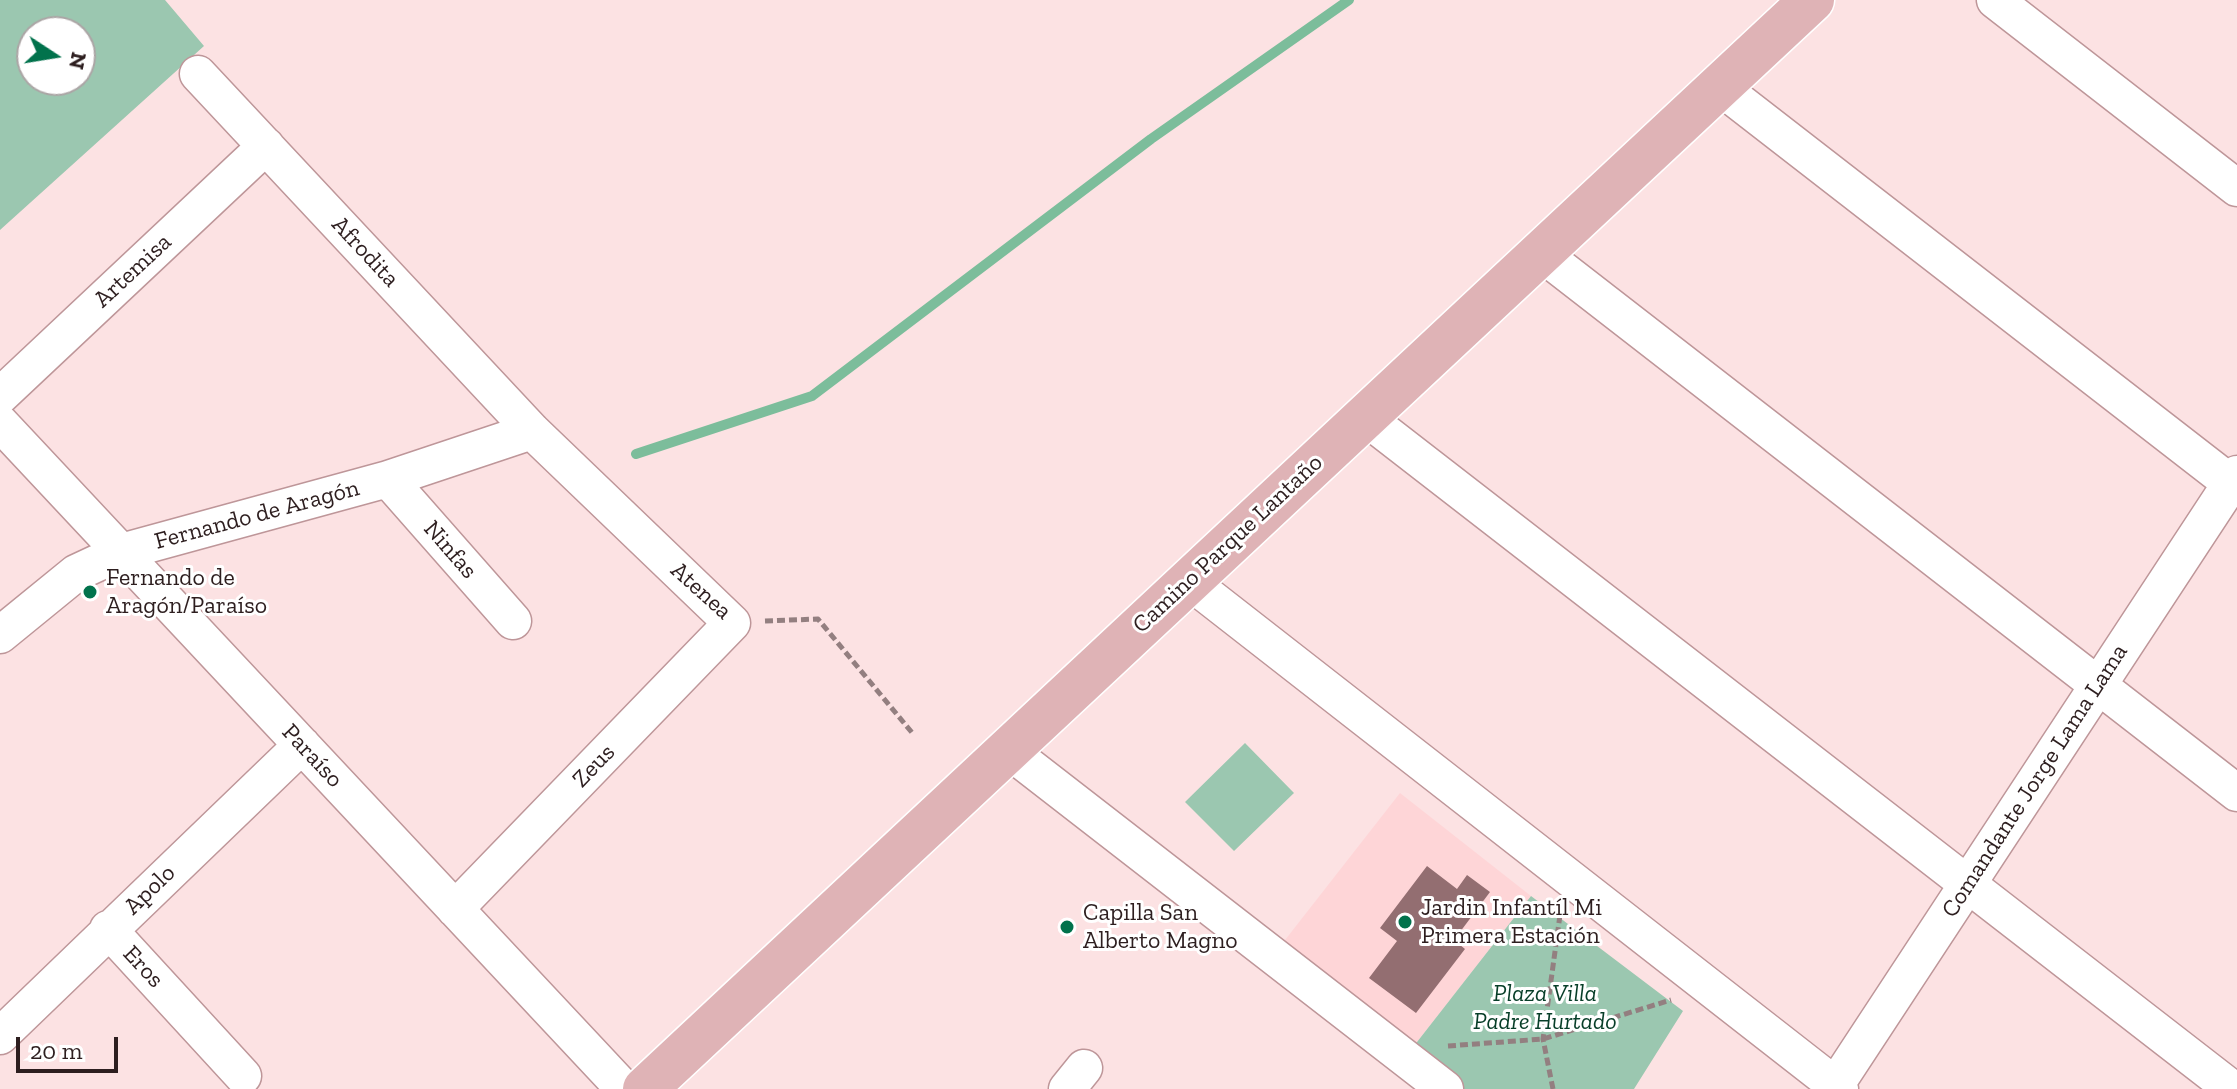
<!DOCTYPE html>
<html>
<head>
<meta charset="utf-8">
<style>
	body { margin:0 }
	#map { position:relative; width:2237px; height:1089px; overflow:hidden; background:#fce2e3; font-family:"Zilla Slab",serif }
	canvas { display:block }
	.north { position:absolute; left:16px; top:16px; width:80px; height:80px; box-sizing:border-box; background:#fff; border:2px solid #aba5a5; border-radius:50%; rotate:102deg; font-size:22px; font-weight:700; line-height:32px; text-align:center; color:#2d1e1f }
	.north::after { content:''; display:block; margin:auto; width:28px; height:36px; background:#01724c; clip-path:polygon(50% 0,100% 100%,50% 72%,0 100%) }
	.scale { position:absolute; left:16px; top:1037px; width:102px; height:36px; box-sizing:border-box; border:4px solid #2d1e1f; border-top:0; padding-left:10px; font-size:24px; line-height:28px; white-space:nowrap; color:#2d1e1f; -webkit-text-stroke:6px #fff; paint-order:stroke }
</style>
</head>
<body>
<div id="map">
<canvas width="2237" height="1089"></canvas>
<div class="north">N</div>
<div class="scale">20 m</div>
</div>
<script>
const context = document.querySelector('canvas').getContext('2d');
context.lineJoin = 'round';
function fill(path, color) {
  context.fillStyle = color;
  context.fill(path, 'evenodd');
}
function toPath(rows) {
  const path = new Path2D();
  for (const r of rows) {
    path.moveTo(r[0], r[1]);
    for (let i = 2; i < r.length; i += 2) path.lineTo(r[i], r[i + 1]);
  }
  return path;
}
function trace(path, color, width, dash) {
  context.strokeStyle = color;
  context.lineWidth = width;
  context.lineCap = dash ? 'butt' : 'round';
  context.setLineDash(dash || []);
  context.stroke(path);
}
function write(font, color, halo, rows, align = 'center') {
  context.font = font + ' "Zilla Slab",serif';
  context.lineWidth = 6;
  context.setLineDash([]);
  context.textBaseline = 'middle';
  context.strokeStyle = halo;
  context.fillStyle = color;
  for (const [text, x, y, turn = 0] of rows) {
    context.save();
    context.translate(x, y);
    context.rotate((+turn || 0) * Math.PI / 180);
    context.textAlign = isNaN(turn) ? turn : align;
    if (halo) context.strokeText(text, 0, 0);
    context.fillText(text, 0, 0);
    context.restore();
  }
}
fill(toPath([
	[1400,793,1531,896,1410,1051,1278,949]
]), '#fed5d7');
fill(toPath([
	[0,0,165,0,204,46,0,230],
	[32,32,80,32,80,80,32,80],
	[1245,743,1294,793,1234,851,1185,802],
	[1531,896,1683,1011,1634,1089,1459,1089,1410,1051]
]), '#9bc7b0');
trace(toPath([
	[636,454,812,396,1151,139,1349,0]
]), '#7cbd9b', 10);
fill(toPath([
	[1427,866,1457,889,1467,875,1490,892,1454,940,1465,949,1416,1013,1369,978,1397,941,1380,928]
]), '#936e71');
const minor = toPath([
	[1995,0,2237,188],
	[198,74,532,431,732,623,455,909],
	[1720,87,2237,488],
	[1541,253,2237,793],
	[0,396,266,146],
	[1365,417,2232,1089],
	[0,423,624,1089],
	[388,479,513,621],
	[1189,581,1840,1089],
	[0,635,76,573,121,552,388,479,532,431],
	[1008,750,1445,1089],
	[108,929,243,1076],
	[0,1036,302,745],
	[1067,1089,1084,1068],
	[1833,1089,2237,474]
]);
const major = toPath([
	[645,1089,1812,0]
]);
trace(minor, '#be9699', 39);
trace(major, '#fff', 47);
trace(toPath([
	[765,621,818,619,914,735],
	[1448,1046,1543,1039,1671,1000],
	[1553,1089,1543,1039,1560,915]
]), '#937f80', 5, [8, 4]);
trace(minor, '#fff', 36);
trace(major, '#dfb3b6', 44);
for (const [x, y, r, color] of [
	[90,592,8,"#01724c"],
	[1405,922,8,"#01724c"],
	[1067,927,8,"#01724c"]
]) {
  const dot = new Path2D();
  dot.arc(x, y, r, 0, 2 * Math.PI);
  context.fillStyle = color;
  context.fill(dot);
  trace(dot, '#fff', 3);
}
write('24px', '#2d1e1f', '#fff', [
	["Afrodita",365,252,47],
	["Artemisa",133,271,-43],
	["Fernando de Aragón",257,515,-15],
	["Camino Parque Lantaño",1228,544,-43],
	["Ninfas",450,550,49],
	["Atenea",701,591,42],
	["Paraíso",312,756,47],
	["Zeus",594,766,-46],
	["Comandante Jorge Lama Lama",2035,781,-57],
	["Apolo",150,890,-44],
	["Eros",143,967,47]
]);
write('24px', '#2d1e1f', '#fff', [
	["Fernando de",106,578],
	["Aragón/Paraíso",106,606],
	["Jardin Infantíl Mi",1421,908],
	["Primera Estación",1421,936],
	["Capilla San",1083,913],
	["Alberto Magno",1083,941]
], 'left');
write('italic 24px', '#073e28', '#fff', [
	["Plaza Villa",1545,994],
	["Padre Hurtado",1545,1022]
]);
</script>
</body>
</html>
